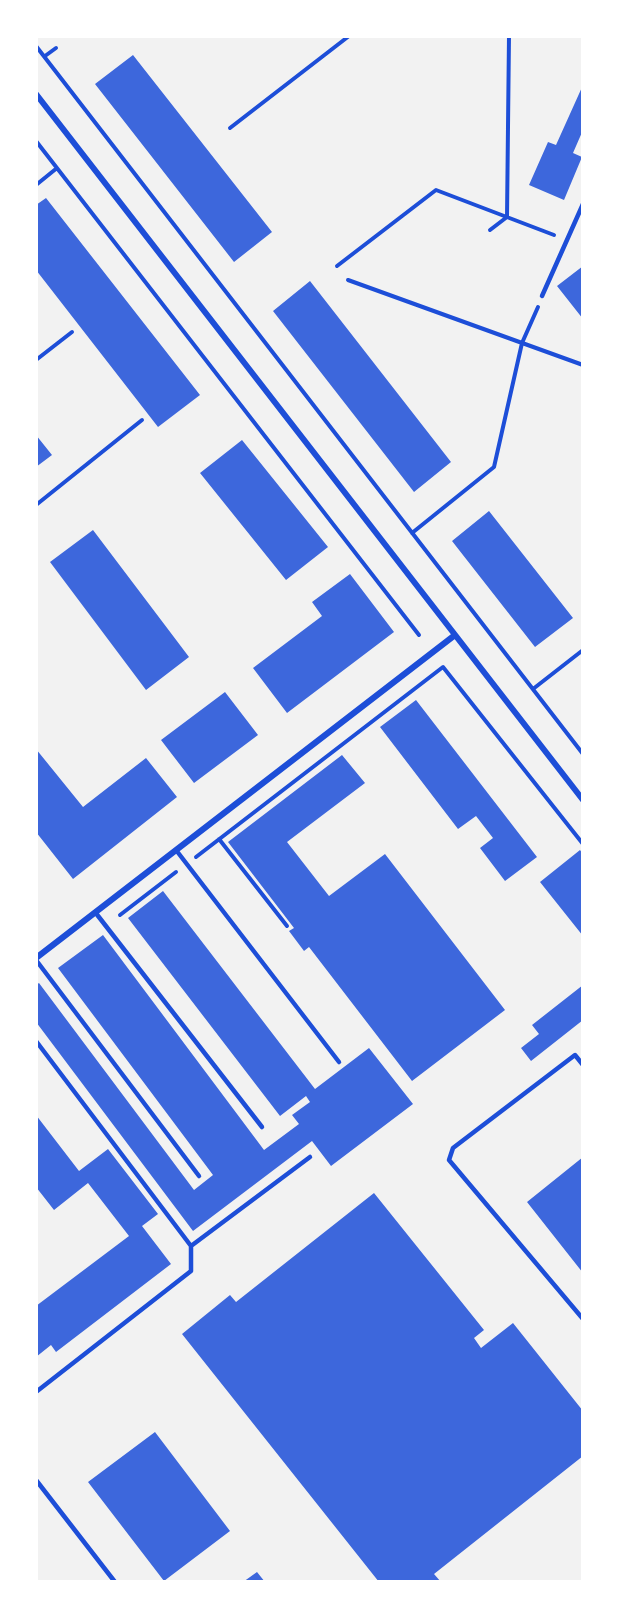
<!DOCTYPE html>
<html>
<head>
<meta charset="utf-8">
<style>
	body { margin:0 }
	#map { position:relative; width:619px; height:1618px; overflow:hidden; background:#f2f2f2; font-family:Helvetica,sans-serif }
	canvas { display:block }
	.frame { position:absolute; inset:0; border:38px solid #fff; pointer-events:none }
</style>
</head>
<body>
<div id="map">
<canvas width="619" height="1618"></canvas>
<div class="frame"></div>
</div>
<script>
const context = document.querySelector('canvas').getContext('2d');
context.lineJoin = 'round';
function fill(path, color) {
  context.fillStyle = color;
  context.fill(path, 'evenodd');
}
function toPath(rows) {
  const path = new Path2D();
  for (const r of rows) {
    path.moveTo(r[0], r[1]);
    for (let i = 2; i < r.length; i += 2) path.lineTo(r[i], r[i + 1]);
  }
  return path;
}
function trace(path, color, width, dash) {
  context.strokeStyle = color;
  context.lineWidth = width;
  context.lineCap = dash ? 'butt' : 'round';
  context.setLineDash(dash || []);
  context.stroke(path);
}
fill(toPath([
	[133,55,272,232,234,262,95,84],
	[583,85,583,130,573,153,582,157,564,200,529,185,548,142,556,145],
	[46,198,200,395,158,427,36,270,36,205],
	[583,266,583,319,557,286],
	[310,281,451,462,414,492,273,311],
	[36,435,52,455,36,467],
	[242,440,328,547,286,580,200,473],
	[489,511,573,618,535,647,452,541],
	[93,530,189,657,146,690,50,562],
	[350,574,394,632,287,713,253,668,322,616,312,602],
	[225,692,258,735,194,783,161,740],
	[416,700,537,857,505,881,480,848,493,838,476,816,458,829,380,727],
	[36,749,83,807,146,758,177,797,73,879,36,832],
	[342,755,365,783,287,842,329,896,385,854,505,1010,412,1081,309,947,304,951,289,931,294,928,228,842],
	[580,850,583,854,583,936,540,882],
	[163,891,315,1089,369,1048,413,1104,331,1166,312,1141,193,1231,36,1022,36,985,39,983,194,1190,213,1175,58,968,103,935,264,1150,299,1124,292,1115,310,1102,306,1096,280,1116,128,918],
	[583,985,583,1020,531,1061,521,1048,539,1034,532,1025],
	[36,1115,79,1171,108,1149,158,1214,142,1226,171,1264,56,1352,51,1345,36,1357,36,1306,129,1236,88,1183,54,1210,36,1187],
	[583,1157,583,1273,527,1202],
	[374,1193,484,1330,474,1338,481,1348,513,1323,583,1411,583,1456,434,1574,441,1582,379,1582,182,1334,230,1295,236,1302],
	[155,1432,230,1531,164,1581,88,1482],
	[257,1572,265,1582,243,1582]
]), '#3d67dc');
trace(toPath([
	[36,46,583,754],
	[45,56,56,48],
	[230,128,349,36],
	[36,141,419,635],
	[36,185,57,168],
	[490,230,507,217,509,36],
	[337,266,436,190,554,235],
	[348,280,583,365],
	[36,360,72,332],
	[36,505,142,420],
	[412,533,494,467,522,343,538,307],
	[533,689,583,650],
	[219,839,287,926],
	[196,857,443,667,583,844],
	[120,915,176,872]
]), '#1d4ed8', 4);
trace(toPath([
	[542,296,583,204],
	[176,850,339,1062],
	[95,912,262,1127],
	[36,960,199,1176],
	[36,1041,191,1246],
	[583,1065,575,1055,453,1148,449,1160,583,1319],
	[36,1392,191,1271,191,1246,310,1157],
	[36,1480,115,1582]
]), '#1d4ed8', 4.5);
trace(toPath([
	[36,94,583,800],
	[36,958,455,635]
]), '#1d4ed8', 6);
</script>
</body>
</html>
